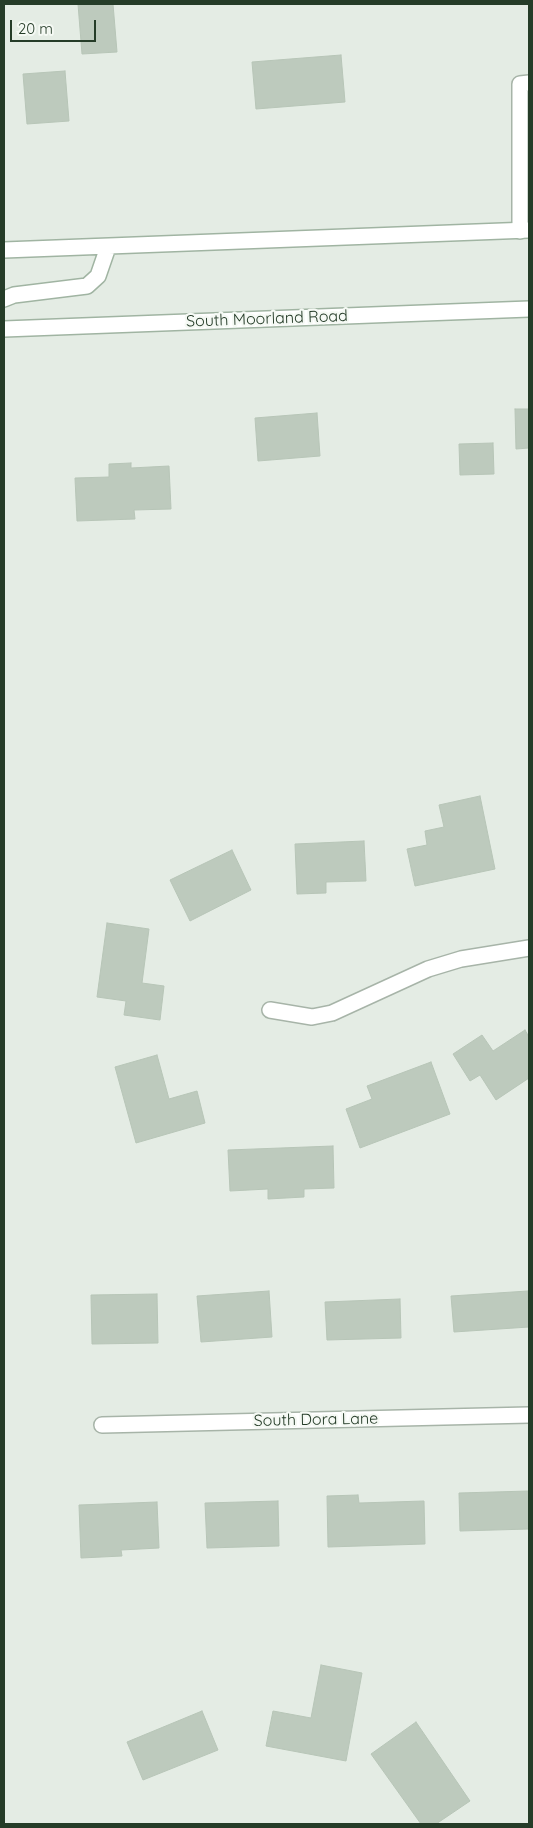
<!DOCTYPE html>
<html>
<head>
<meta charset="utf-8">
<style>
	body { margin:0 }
	#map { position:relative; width:533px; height:1828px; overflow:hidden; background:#e4ece4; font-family:Quicksand,sans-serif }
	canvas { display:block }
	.frame { position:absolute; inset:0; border:5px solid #253c28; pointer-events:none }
	.scale { position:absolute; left:10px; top:20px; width:86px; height:22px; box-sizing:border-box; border:2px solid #253c28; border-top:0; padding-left:6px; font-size:15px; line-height:18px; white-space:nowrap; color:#253c28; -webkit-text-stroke:4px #f5f9f4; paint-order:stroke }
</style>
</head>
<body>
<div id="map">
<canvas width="533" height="1828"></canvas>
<div class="frame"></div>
<div class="scale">20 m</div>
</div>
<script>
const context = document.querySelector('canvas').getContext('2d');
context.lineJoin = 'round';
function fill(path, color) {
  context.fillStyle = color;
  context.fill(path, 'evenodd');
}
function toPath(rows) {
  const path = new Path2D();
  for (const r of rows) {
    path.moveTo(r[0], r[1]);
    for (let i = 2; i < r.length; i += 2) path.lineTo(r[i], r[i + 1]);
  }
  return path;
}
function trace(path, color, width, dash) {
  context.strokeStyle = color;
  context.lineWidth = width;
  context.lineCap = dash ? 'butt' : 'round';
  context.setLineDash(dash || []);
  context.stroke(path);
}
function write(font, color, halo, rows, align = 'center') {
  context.font = font + ' Quicksand,sans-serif';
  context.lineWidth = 4.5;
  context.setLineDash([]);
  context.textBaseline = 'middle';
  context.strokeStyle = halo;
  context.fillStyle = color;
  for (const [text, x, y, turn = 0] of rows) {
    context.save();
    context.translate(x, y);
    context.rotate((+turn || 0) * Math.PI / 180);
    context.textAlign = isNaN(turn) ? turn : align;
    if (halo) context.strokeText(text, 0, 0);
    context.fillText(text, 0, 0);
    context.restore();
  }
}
const building = toPath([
	[78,4,113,4,117,52,82,54,78,4],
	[341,55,345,102,256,109,252,62,341,55],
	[65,71,69,121,27,124,23,74,65,71],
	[515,409,529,409,529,448,516,449,515,409],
	[317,413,320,456,258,461,255,418,317,413],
	[493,443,494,474,460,475,459,444,493,443],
	[131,463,131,468,169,466,171,509,134,510,135,519,77,521,75,478,109,477,109,464,131,463],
	[480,796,495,869,415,886,407,849,427,845,425,831,444,827,439,805,480,796],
	[364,841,366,881,326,882,326,893,297,894,295,844,364,841],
	[232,850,251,890,190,921,170,880,232,850],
	[107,923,149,929,142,983,164,986,160,1020,124,1015,126,1001,97,997,107,923],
	[525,1030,529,1037,529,1078,496,1100,480,1075,470,1081,453,1054,482,1035,493,1051,525,1030],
	[157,1055,169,1099,197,1091,205,1123,136,1143,115,1067,157,1055],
	[431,1062,450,1114,360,1148,346,1109,372,1099,367,1086,431,1062],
	[333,1146,334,1188,304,1189,304,1197,268,1199,268,1189,230,1191,228,1150,333,1146],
	[269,1291,272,1337,201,1342,197,1296,269,1291],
	[528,1291,529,1327,454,1332,451,1296,528,1291],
	[157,1294,158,1343,92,1344,91,1295,157,1294],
	[400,1299,401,1338,327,1340,325,1302,400,1299],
	[529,1491,529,1529,460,1531,459,1493,529,1491],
	[358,1495,359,1503,424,1501,425,1544,328,1547,327,1496,358,1495],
	[278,1501,279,1546,207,1548,205,1503,278,1501],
	[157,1502,159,1548,121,1550,122,1556,81,1558,79,1505,157,1502],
	[321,1665,362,1673,346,1761,266,1746,273,1711,311,1718,321,1665],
	[202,1711,218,1750,143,1780,127,1742,202,1711],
	[416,1722,470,1801,436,1824,421,1824,371,1754,416,1722]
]);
fill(building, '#bdcabd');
trace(building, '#b7c5b7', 1);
const service = toPath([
	[520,231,520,84,529,83]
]);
const minor = toPath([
	[270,1010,312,1017,332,1013,428,969,461,959,529,948],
	[102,1425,529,1415]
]);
const secondary = toPath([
	[4,250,529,230],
	[4,299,14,295,87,286,98,276,108,247],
	[4,329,529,309]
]);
trace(service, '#a7b4a8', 18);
trace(minor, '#a7b4a8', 18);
trace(secondary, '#a0b4a2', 18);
trace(service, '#fff', 15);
trace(minor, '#fff', 15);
trace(secondary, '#fff', 15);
write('16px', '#253c28', '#f5f9f4', [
	["South Moorland Road",267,319,-2],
	["South Dora Lane",316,1420,-1]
]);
</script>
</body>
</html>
